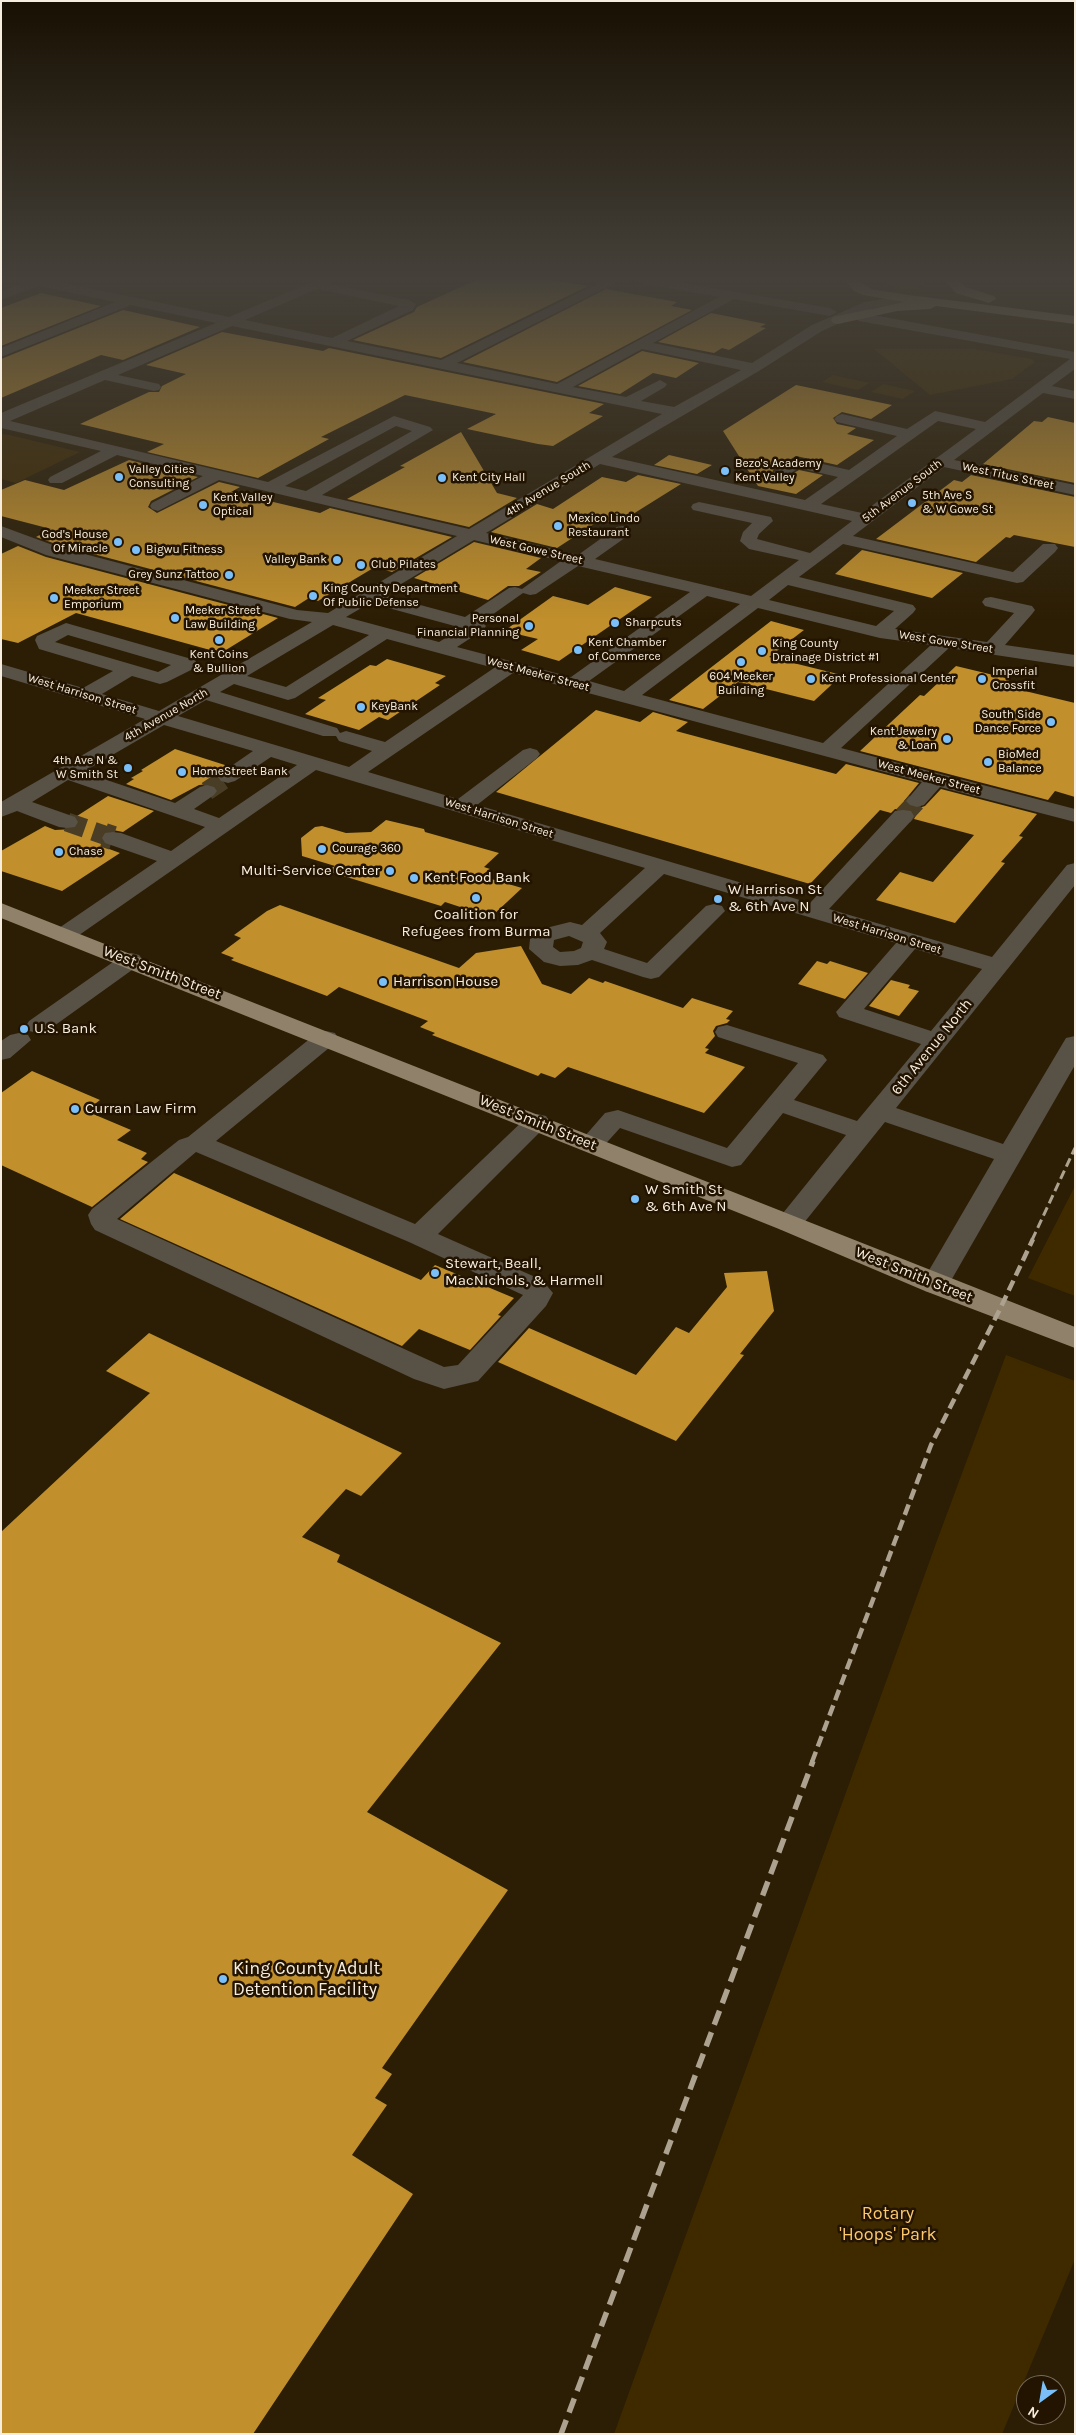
<!DOCTYPE html>
<html>
<head>
<meta charset="utf-8">
<style>
	body { margin:0 }
	#map { position:relative; width:1076px; height:2435px; overflow:hidden; background:#2c1e04; font-family:Karla,sans-serif }
	canvas { display:block }
	.frame { position:absolute; inset:0; border:2px solid #f7edde; pointer-events:none }
	.north { position:absolute; left:1016px; top:2375px; width:50px; height:50px; box-sizing:border-box; background:#221400; border:1px solid #776b59; border-radius:50%; rotate:212deg; font-size:14px; font-weight:700; line-height:20px; text-align:center; color:#f7edde }
	.north::after { content:''; display:block; margin:auto; width:18px; height:22px; background:#7abff8; clip-path:polygon(50% 0,100% 100%,50% 72%,0 100%) }
</style>
</head>
<body>
<div id="map">
<canvas width="1076" height="2435"></canvas>
<div class="frame"></div>
<div class="north">N</div>
</div>
<script>
const context = document.querySelector('canvas').getContext('2d');
context.lineJoin = 'round';
function fill(path, color) {
  context.fillStyle = color;
  context.fill(path, 'evenodd');
}
function toPath(rows) {
  const path = new Path2D();
  for (const r of rows) {
    path.moveTo(r[0], r[1]);
    for (let i = 2; i < r.length; i += 2) path.lineTo(r[i], r[i + 1]);
  }
  return path;
}
function trace(path, color, width, dash) {
  context.strokeStyle = color;
  context.lineWidth = width;
  context.lineCap = dash ? 'butt' : 'round';
  context.setLineDash(dash || []);
  context.stroke(path);
}
function write(font, color, halo, rows, align = 'center') {
  context.font = font + ' Karla,sans-serif';
  context.lineWidth = 5;
  context.setLineDash([]);
  context.textBaseline = 'middle';
  context.strokeStyle = halo;
  context.fillStyle = color;
  for (const [text, x, y, turn = 0] of rows) {
    context.save();
    context.translate(x, y);
    context.rotate((+turn || 0) * Math.PI / 180);
    context.textAlign = isNaN(turn) ? turn : align;
    if (halo) context.strokeText(text, 0, 0);
    context.fillText(text, 0, 0);
    context.restore();
  }
}
fill(toPath([
	[889,280,918,280,924,284,916,289,904,289,888,285,886,283],
	[874,349,975,349,1032,359,1035,362,1012,379,930,395],
	[833,375,869,383,858,390,822,382],
	[883,384,915,391,903,399,871,392],
	[1,434,9,435,80,452,16,483,1,479],
	[1075,1186,1075,1296,1028,1278],
	[1006,1355,1075,1381,1075,2259,1002,2434,614,2434,938,1538]
]), '#3f2a00');
fill(toPath([
	[476,280,553,280,588,286,441,358,353,340,414,312,417,307],
	[606,289,677,302,671,306,692,310,557,382,463,362],
	[41,293,101,306,1,346,1,308],
	[123,310,200,327,123,360,101,355,1,398,1,359],
	[711,313,766,324,760,327,766,328,729,350,722,348,714,353,658,342],
	[222,332,323,351,329,348,604,404,589,413,603,416,553,446,538,444,467,429,496,414,405,395,321,437,329,439,258,478,147,452,164,444,80,424,149,392,159,392,162,386,186,374,146,365],
	[642,351,699,363,676,378,653,373,620,394,578,386],
	[796,385,892,405,871,419,842,412,833,418,837,424,856,428,847,434,874,440,837,465,796,456,774,469,771,474,780,481,799,470,823,475,796,494,758,486,723,431],
	[1048,417,1075,423,1075,483,983,464,1034,421,1042,422],
	[461,432,497,493,517,498,469,527,347,499,405,467,400,466],
	[669,455,712,465,697,474,654,465],
	[129,460,198,477,151,501,148,507,157,513,219,482,240,487,231,492,320,513,330,508,452,537,392,572,375,567,318,601,309,598,295,607,59,545,36,537,51,529,1,516,1,490,25,480,64,490],
	[638,475,681,484,617,524,600,520,557,548,491,532,537,504,553,509,602,477,626,482],
	[971,475,1075,497,1075,547,1014,535,1010,538,1006,537,976,562,876,539,954,480,962,482],
	[474,542,541,558,526,569,541,572,519,586,508,586,488,600,414,578],
	[18,546,46,557,278,618,221,653,76,613,18,643,1,639,1,554],
	[862,550,963,573,932,598,835,574],
	[615,587,652,597,559,661,521,650,538,639,504,631,553,596,588,605],
	[771,621,804,630,769,657,842,675,814,701,738,682,703,709,669,700],
	[387,659,446,676,435,683,440,685,388,720,379,717,359,730,305,714,326,700,318,698,370,665,376,666],
	[956,666,1010,679,1004,686,1075,703,1075,797,1055,791,1048,800,860,751,920,695,924,696],
	[596,710,640,722,653,712,688,722,676,731,836,774,846,764,919,783,904,801,909,806,916,809,925,806,941,789,1037,814,1019,836,1023,837,1001,862,1005,863,955,923,876,900,900,872,933,882,974,835,914,819,916,815,911,809,895,809,891,813,880,810,810,884,496,792],
	[175,749,228,766,220,772,217,779,209,784,199,785,171,800,126,784,134,779,131,778,143,771,141,770],
	[108,796,154,811,123,832,113,830,103,832,100,839,104,844,101,846,120,853,62,891,1,871,1,851,45,826,55,830,75,829,80,823,77,816],
	[386,820,424,829,425,832,499,853,484,867,490,869,481,876,522,888,491,917,445,902,441,906,327,871,335,866,302,856,301,838,315,827,322,826,346,833,371,832],
	[280,905,459,968,476,953,521,946,542,984,571,994,589,978,603,983,605,981,683,1008,692,998,733,1011,726,1019,730,1020,727,1023,716,1026,713,1031,715,1036,705,1048,709,1049,705,1053,745,1067,704,1113,568,1067,555,1078,541,1073,538,1076,432,1035,435,1033,420,1027,428,1021,339,987,327,996,231,960,234,958,221,953,241,938,234,935,267,911],
	[817,961,827,964,830,961,868,973,845,999,798,984],
	[891,980,910,985,908,988,919,991,899,1016,869,1006],
	[32,1071,100,1100,86,1111,131,1130,117,1140,147,1153,141,1159,148,1162,92,1207,1,1165,1,1093],
	[174,1173,421,1280,435,1265,514,1298,498,1315,501,1316,470,1350,419,1329,402,1346,120,1219],
	[767,1271,774,1311,740,1354,744,1355,676,1441,498,1362,529,1328,636,1375,676,1327,689,1333,727,1287,724,1273],
	[149,1333,402,1453,361,1496,346,1489,302,1537,340,1555,337,1562,501,1643,367,1812,508,1890,382,2068,392,2074,375,2098,387,2105,352,2155,413,2194,253,2434,1,2434,1,1532,150,1393,106,1371]
]), '#c18f2b');
trace(toPath([
	[207,791,228,777],
	[903,816,917,801],
	[67,822,107,836]
]), '#4a3d25', 19, [19, 9]);
trace(toPath([
	[104,835,113,838]
]), '#4a3d25', 24, [24, 12]);
fill(toPath([
	[20,280,50,280,229,317,317,280,334,280,330,284,409,300,416,304,413,310,347,341,441,360,605,280,621,280,457,363,557,384,719,297,644,284,638,280,667,280,830,308,837,312,830,316,734,299,653,343,752,363,812,325,865,302,906,295,913,299,911,302,873,308,862,313,1075,352,1075,369,1052,386,1075,391,1075,399,1043,393,954,460,1075,485,1075,495,944,467,853,536,1013,572,1043,544,1055,544,1058,548,1055,552,1023,582,1017,583,843,544,799,577,913,605,916,609,913,613,895,629,987,642,1014,613,985,606,982,602,985,598,991,597,1032,606,1035,610,1032,614,1005,645,1075,655,1075,667,949,648,841,748,1075,809,1075,822,940,787,924,805,917,807,910,805,906,801,922,782,513,673,368,772,458,799,523,750,530,748,537,750,540,754,537,758,477,805,810,903,895,811,903,810,911,811,914,816,911,821,829,909,992,957,1067,865,1075,863,1075,885,896,1108,1003,1144,1063,1043,1066,1038,1075,1036,1075,1065,945,1291,935,1294,925,1291,921,1284,994,1159,885,1122,799,1229,789,1232,779,1229,775,1223,846,1135,783,1113,741,1165,732,1167,620,1128,600,1150,591,1152,582,1150,578,1144,605,1113,618,1110,727,1148,798,1063,718,1037,715,1032,718,1027,727,1025,823,1055,827,1060,794,1100,857,1121,921,1044,839,1017,836,1012,896,943,664,874,600,933,607,942,604,949,647,963,706,906,714,904,722,906,725,911,659,977,651,979,643,977,592,960,578,965,560,966,544,962,529,949,530,939,538,930,570,922,582,925,645,868,316,770,72,940,64,942,56,940,52,935,56,930,157,861,105,843,102,838,105,833,113,832,121,833,171,851,205,827,68,780,32,802,75,817,78,822,75,827,67,828,59,827,17,811,1,817,1,802,145,719,1,676,1,664,83,688,113,671,39,649,35,640,37,636,66,623,195,660,197,664,195,668,167,682,160,684,132,676,102,694,159,711,312,622,290,619,46,555,1,537,1,526,58,547,297,610,328,613,457,536,219,480,158,511,152,509,150,506,152,503,203,476,117,455,62,483,50,483,48,480,50,477,101,451,1,428,1,413,216,323,131,305,1,357,1,348,115,302,39,286,1,300,1,291,23,283,20,280],
	[317,289,399,306,332,338,245,320,317,289],
	[853,317,859,321,1070,359,985,422,935,411,907,429,842,414,837,416,834,419,837,422,897,436,849,470,796,458,775,471,773,474,781,479,799,468,838,477,805,500,612,457,759,371,822,331,853,317],
	[232,326,662,414,469,529,322,495,433,430,430,427,394,416,268,482,10,421,105,380,154,391,159,390,161,387,159,384,118,375,232,326],
	[642,349,741,370,674,407,641,401,665,387,667,384,660,380,626,397,573,387,642,349],
	[938,421,976,429,862,513,821,504,938,421],
	[396,426,412,431,306,491,285,486,396,426],
	[600,464,808,511,852,521,810,553,757,539,759,534,773,521,771,517,699,502,693,504,691,507,693,510,752,523,743,532,740,541,749,549,799,560,751,596,595,559,629,535,631,531,629,527,623,526,617,527,578,555,486,533,600,464],
	[474,540,561,561,522,589,515,587,509,588,465,617,383,595,474,540],
	[578,566,690,592,571,677,457,647,483,630,486,626,482,622,523,593,530,595,536,594,578,566],
	[788,585,894,611,876,626,769,600,788,585],
	[707,596,740,604,624,691,589,681,707,596],
	[370,603,462,628,439,642,346,617,370,603],
	[758,608,880,638,931,645,823,743,642,695,758,608],
	[333,625,369,635,286,687,247,676,333,625],
	[68,635,171,665,158,672,55,642,68,635],
	[387,639,494,668,385,742,346,731,340,733,337,728,220,692,234,684,288,700,295,698,387,639],
	[206,700,323,736,336,736,339,741,372,751,349,767,178,716,206,700],
	[164,725,253,751,221,773,218,777,221,781,228,783,235,781,271,757,297,765,219,818,194,809,214,795,217,791,214,787,207,785,200,787,175,803,83,772,164,725],
	[569,936,583,942,581,948,574,951,560,952,553,947,554,940,569,936],
	[915,949,982,969,931,1031,864,1009,915,949],
	[131,953,139,955,143,960,139,965,47,1031,38,1033,29,1031,26,1026,29,1021,123,955,131,953],
	[326,1031,335,1033,338,1038,335,1043,216,1141,415,1224,528,1116,537,1114,546,1116,550,1122,438,1234,542,1280,553,1293,546,1306,478,1381,444,1389,414,1379,95,1230,91,1224,88,1215,92,1209,179,1140,188,1137,317,1033,326,1031],
	[196,1152,409,1242,523,1295,458,1365,444,1367,117,1219,196,1152],
	[19,1033,28,1035,31,1040,10,1058,1,1060,1,1041,10,1035,19,1033]
]), '#585146');
fill(toPath([
	[845,280,858,280,871,289,909,295,1075,316,1075,324,936,306,930,309,897,311,838,324,833,323,831,320,833,317,905,302,863,295,854,291,845,280],
	[944,280,958,280,966,287,994,296,996,299,989,303,956,293,944,280],
	[1,903,1075,1327,1075,1348,925,1291,779,1229,1,918,1,903]
]), '#90826a');
trace(toPath([
	[1032,1240,1075,1148]
]), '#ada28f', 3, [9, 4.5]);
trace(toPath([
	[812,1762,931,1445,1000,1309,1033,1239]
]), '#ada28f', 4.5, [11, 5.5]);
trace(toPath([
	[561,2434,813,1761]
]), '#ada28f', 5.5, [15, 8]);
const sky = context.createLinearGradient(0, 0, 0, 621);
sky.addColorStop(0, '#181002');
sky.addColorStop(0.45, '#45413a');
sky.addColorStop(1, '#45413a00');
context.fillStyle = sky;
context.fillRect(0, 0, 1076, 621);
for (const [x, y, r, color] of [
	[725,471,5,"#7abff8"],
	[119,477,5,"#7abff8"],
	[442,478,5,"#7abff8"],
	[912,503,5,"#7abff8"],
	[203,505,5,"#7abff8"],
	[558,526,5,"#7abff8"],
	[118,542,5,"#7abff8"],
	[136,550,5,"#7abff8"],
	[337,560,5,"#7abff8"],
	[361,565,5,"#7abff8"],
	[229,575,5,"#7abff8"],
	[313,596,5,"#7abff8"],
	[54,598,5,"#7abff8"],
	[175,618,5,"#7abff8"],
	[615,623,5,"#7abff8"],
	[529,626,5,"#7abff8"],
	[219,640,5,"#7abff8"],
	[578,650,5,"#7abff8"],
	[762,651,5,"#7abff8"],
	[741,662,5,"#7abff8"],
	[811,679,5,"#7abff8"],
	[982,679,5,"#7abff8"],
	[361,707,5,"#7abff8"],
	[1051,722,5,"#7abff8"],
	[947,739,5,"#7abff8"],
	[988,762,5,"#7abff8"],
	[128,768,5,"#7abff8"],
	[182,772,5,"#7abff8"],
	[322,849,5,"#7abff8"],
	[59,852,5,"#7abff8"],
	[390,871,5,"#7abff8"],
	[414,878,5,"#7abff8"],
	[476,898,5,"#7abff8"],
	[718,899,5,"#7abff8"],
	[383,982,5,"#7abff8"],
	[24,1029,5,"#7abff8"],
	[75,1109,5,"#7abff8"],
	[635,1199,5,"#7abff8"],
	[435,1273,5,"#7abff8"],
	[223,1979,5,"#7abff8"]
]) {
  const dot = new Path2D();
  dot.arc(x, y, r, 0, 2 * Math.PI);
  context.fillStyle = color;
  context.fill(dot);
  trace(dot, '#221400', 2);
}
write('12px', '#f7edde', '#221400', [
	["Bezo's Academy",735,464],
	["Kent Valley",735,478],
	["Valley Cities",129,470],
	["Consulting",129,484],
	["Kent City Hall",452,478],
	["5th Ave S",922,496],
	["& W Gowe St",922,510],
	["Kent Valley",213,498],
	["Optical",213,512],
	["Mexico Lindo",568,519],
	["Restaurant",568,533],
	["God's House",108,535,"right"],
	["Of Miracle",108,549,"right"],
	["Bigwu Fitness",146,550],
	["Valley Bank",327,560,"right"],
	["Club Pilates",371,565],
	["Grey Sunz Tattoo",219,575,"right"],
	["King County Department",323,589],
	["Of Public Defense",323,603],
	["Meeker Street",64,591],
	["Emporium",64,605],
	["Meeker Street",185,611],
	["Law Building",185,625],
	["Personal",519,619,"right"],
	["Financial Planning",519,633,"right"],
	["Sharpcuts",625,623],
	["Kent Chamber",588,643],
	["of Commerce",588,657],
	["King County",772,644],
	["Drainage District #1",772,658],
	["Kent Coins",219,655,"center"],
	["& Bullion",219,669,"center"],
	["Imperial",992,672],
	["Crossfit",992,686],
	["604 Meeker",741,677,"center"],
	["Building",741,691,"center"],
	["Kent Professional Center",821,679],
	["KeyBank",371,707],
	["South Side",1041,715,"right"],
	["Dance Force",1041,729,"right"],
	["Kent Jewelry",937,732,"right"],
	["& Loan",937,746,"right"],
	["BioMed",998,755],
	["Balance",998,769],
	["4th Ave N &",118,761,"right"],
	["W Smith St",118,775,"right"],
	["HomeStreet Bank",192,772],
	["Courage 360",332,849],
	["Chase",69,852]
], 'left');
write('12px', '#f7edde', '#221400', [
	["West Titus Street",1008,476,12],
	["4th Avenue South",548,489,-31],
	["5th Avenue South",902,491,-37],
	["West Gowe Street",536,550,13],
	["West Gowe Street",946,642,9],
	["West Meeker Street",538,674,15],
	["West Harrison Street",82,694,17],
	["4th Avenue North",166,715,-30],
	["West Meeker Street",929,777,15],
	["West Harrison Street",499,818,17],
	["West Harrison Street",887,934,17]
]);
write('15px', '#f7edde', '#221400', [
	["Multi-Service Center",380,871,"right"],
	["Kent Food Bank",424,878],
	["W Harrison St",728,890],
	["& 6th Ave N",728,907],
	["Coalition for",476,915,"center"],
	["Refugees from Burma",476,932,"center"],
	["Harrison House",393,982],
	["U.S. Bank",34,1029],
	["Curran Law Firm",85,1109],
	["W Smith St",645,1190],
	["& 6th Ave N",645,1207],
	["Stewart, Beall,",445,1264],
	["MacNichols, & Harmell",445,1281]
], 'left');
write('15px', '#f7edde', '#221400', [
	["West Smith Street",162,973,21],
	["6th Avenue North",932,1047,-51],
	["West Smith Street",538,1123,22],
	["West Smith Street",914,1275,22]
]);
write('18px', '#f7edde', '#221400', [
	["King County Adult",233,1969],
	["Detention Facility",233,1990]
], 'left');
write('18px', '#fdc96c', '#221400', [
	["Rotary",888,2214],
	["'Hoops' Park",888,2235]
]);
</script>
</body>
</html>
